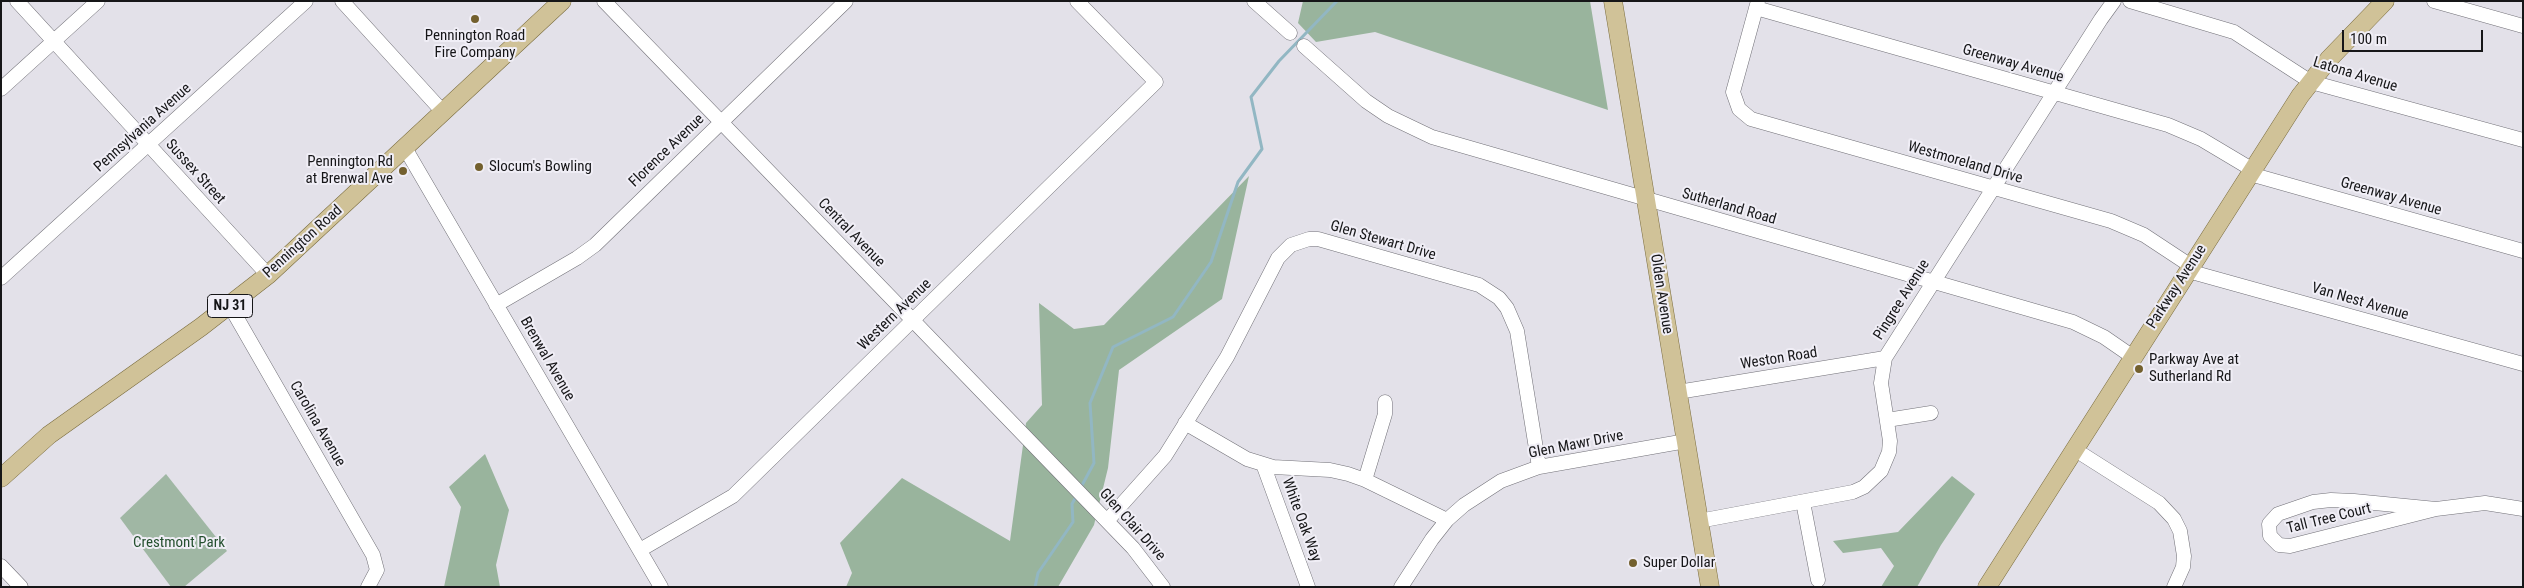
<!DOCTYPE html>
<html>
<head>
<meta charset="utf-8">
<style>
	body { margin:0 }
	#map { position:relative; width:2524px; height:588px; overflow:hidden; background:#e3e1e9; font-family:"Roboto Condensed",sans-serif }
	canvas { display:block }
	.frame { position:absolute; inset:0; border:2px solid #161618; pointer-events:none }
	.scale { position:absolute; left:2342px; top:30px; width:141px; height:22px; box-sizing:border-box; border:2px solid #161618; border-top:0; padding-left:6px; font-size:15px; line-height:18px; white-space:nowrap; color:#161618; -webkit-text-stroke:4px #f0eef6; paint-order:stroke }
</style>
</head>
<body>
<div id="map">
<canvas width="2524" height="588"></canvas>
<div class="frame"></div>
<div class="scale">100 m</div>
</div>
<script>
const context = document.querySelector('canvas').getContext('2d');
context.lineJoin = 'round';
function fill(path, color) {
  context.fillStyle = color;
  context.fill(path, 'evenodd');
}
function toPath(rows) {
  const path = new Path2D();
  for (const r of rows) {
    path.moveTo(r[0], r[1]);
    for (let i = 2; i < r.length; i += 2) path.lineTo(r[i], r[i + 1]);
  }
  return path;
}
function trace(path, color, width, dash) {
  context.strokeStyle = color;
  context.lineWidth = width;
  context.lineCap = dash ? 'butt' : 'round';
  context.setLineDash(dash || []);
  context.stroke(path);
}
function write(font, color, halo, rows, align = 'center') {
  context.font = font + ' "Roboto Condensed",sans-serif';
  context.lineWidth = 4;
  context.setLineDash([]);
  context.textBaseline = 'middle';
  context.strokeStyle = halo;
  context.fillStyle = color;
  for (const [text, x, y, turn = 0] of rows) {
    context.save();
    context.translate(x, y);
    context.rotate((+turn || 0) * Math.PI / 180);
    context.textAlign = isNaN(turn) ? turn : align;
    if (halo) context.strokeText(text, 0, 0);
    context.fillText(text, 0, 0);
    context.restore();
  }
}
fill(toPath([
	[166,474,227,551,184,587,171,587,120,518]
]), '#a0b7a4');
fill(toPath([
	[1303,1,1590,1,1608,110,1375,32,1316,42,1298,23],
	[1249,176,1222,299,1119,370,1108,468,1094,525,1058,587,846,587,852,573,840,543,902,478,1010,541,1026,423,1042,405,1039,303,1074,329,1104,325],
	[485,454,509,510,496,565,500,587,444,587,461,507,449,487],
	[1952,476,1975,494,1941,545,1917,587,1881,587,1894,566,1881,548,1843,553,1833,541,1898,532]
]), '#99b49d');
trace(toPath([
	[1080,489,1094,463,1090,403,1113,347,1173,317,1211,262,1238,182,1262,149,1251,97,1279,61,1337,1],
	[1035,587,1038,573,1073,522,1072,504,1077,495]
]), '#92b7c3', 3);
const minor = toPath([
	[17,1,268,275],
	[342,1,443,112],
	[604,1,1133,548,1163,587],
	[1254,1,1290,33],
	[1758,1,1733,92,1739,109,1751,119,2111,221,2144,235,2191,266],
	[2130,1,2234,32,2311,82,2523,140],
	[2434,1,2523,26],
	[1756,8,2168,125,2201,139,2253,170],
	[1304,46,1366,101,1388,116,1432,137,2073,322,2104,337,2133,357],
	[1,89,98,1],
	[405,148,661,587],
	[2250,174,2523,251],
	[2188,271,2523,364],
	[1,278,306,1],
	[496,305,577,258,595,245,846,1],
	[230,306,373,555,377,570,368,587],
	[1678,392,1885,358],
	[1887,420,1931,413],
	[1185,423,1247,459,1273,467,1330,470,1348,474,1365,480,1447,520],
	[2074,449,2159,503,2174,519,2180,531,2184,556,2183,567,2174,587],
	[1263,464,1308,587],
	[1365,480,1385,414,1385,402],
	[2331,500,2354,501,2436,509,2290,546,2279,545,2270,536,2269,524,2278,514,2313,502,2331,500],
	[1803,502,1818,580],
	[2436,509,2485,503,2523,509],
	[1107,521,1165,456,1227,357,1278,258,1291,245,1309,239,1318,239,1479,285,1499,298,1507,308,1517,331,1539,467],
	[1699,521,1853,492,1864,487,1881,471,1889,452,1890,441,1881,383,1885,358,2101,19,2114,1],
	[640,550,733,496,1156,82,1077,1],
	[1,566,21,587],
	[1401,587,1432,539,1447,520,1464,505,1501,481,1539,467,1686,441]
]);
const major = toPath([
	[1613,1,1710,587],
	[1,478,49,435,201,327,268,275,562,1],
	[1987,587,2300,96,2329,59,2385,1]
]);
trace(minor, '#727178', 15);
trace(major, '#7a6c3e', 19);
trace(minor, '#fff', 14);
trace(major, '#d0c298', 18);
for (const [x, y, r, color] of [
	[475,19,5,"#73602e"],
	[479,167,5,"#73602e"],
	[403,171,5,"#73602e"],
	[2139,369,5,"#73602e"],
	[1633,563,5,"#73602e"]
]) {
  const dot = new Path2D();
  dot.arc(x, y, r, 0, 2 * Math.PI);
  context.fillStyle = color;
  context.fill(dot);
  trace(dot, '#f0eef6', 2);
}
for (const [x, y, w] of [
	[230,306,45]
]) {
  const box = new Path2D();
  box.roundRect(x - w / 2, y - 11.5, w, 23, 4);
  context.fillStyle = '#f0eef6';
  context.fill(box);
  trace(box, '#161618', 1);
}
write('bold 14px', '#161618', null, [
	["NJ 31",230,306]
]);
write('15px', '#161618', '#f0eef6', [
	["Pennington Road",475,36,"center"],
	["Fire Company",475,53,"center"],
	["Pennington Rd",393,162,"right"],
	["at Brenwal Ave",393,179,"right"],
	["Slocum's Bowling",489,167],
	["Parkway Ave at",2149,360],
	["Sutherland Rd",2149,377],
	["Super Dollar",1643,563]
], 'left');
write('15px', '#161618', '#f0eef6', [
	["Greenway Avenue",2013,64,16],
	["Latona Avenue",2355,75,17],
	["Pennsylvania Avenue",143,128,-42],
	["Florence Avenue",667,151,-44],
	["Westmoreland Drive",1965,163,16],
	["Sussex Street",195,172,48],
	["Greenway Avenue",2391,197,16],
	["Sutherland Road",1729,207,16],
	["Central Avenue",851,233,46],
	["Glen Stewart Drive",1383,241,16],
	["Pennington Road",303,242,-42],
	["Parkway Avenue",2177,287,-57],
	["Olden Avenue",1661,294,81],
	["Pingree Avenue",1902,300,-58],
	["Van Nest Avenue",2360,302,16],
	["Western Avenue",895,315,-44],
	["Brenwal Avenue",547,359,60],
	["Weston Road",1779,359,-9],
	["Carolina Avenue",317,424,60],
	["Glen Mawr Drive",1576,445,-11],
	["Tall Tree Court",2329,519,-14],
	["White Oak Way",1301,520,70],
	["Glen Clair Drive",1132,525,48]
]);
write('15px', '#25502f', '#f0eef6', [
	["Crestmont Park",179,543]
]);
</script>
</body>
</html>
